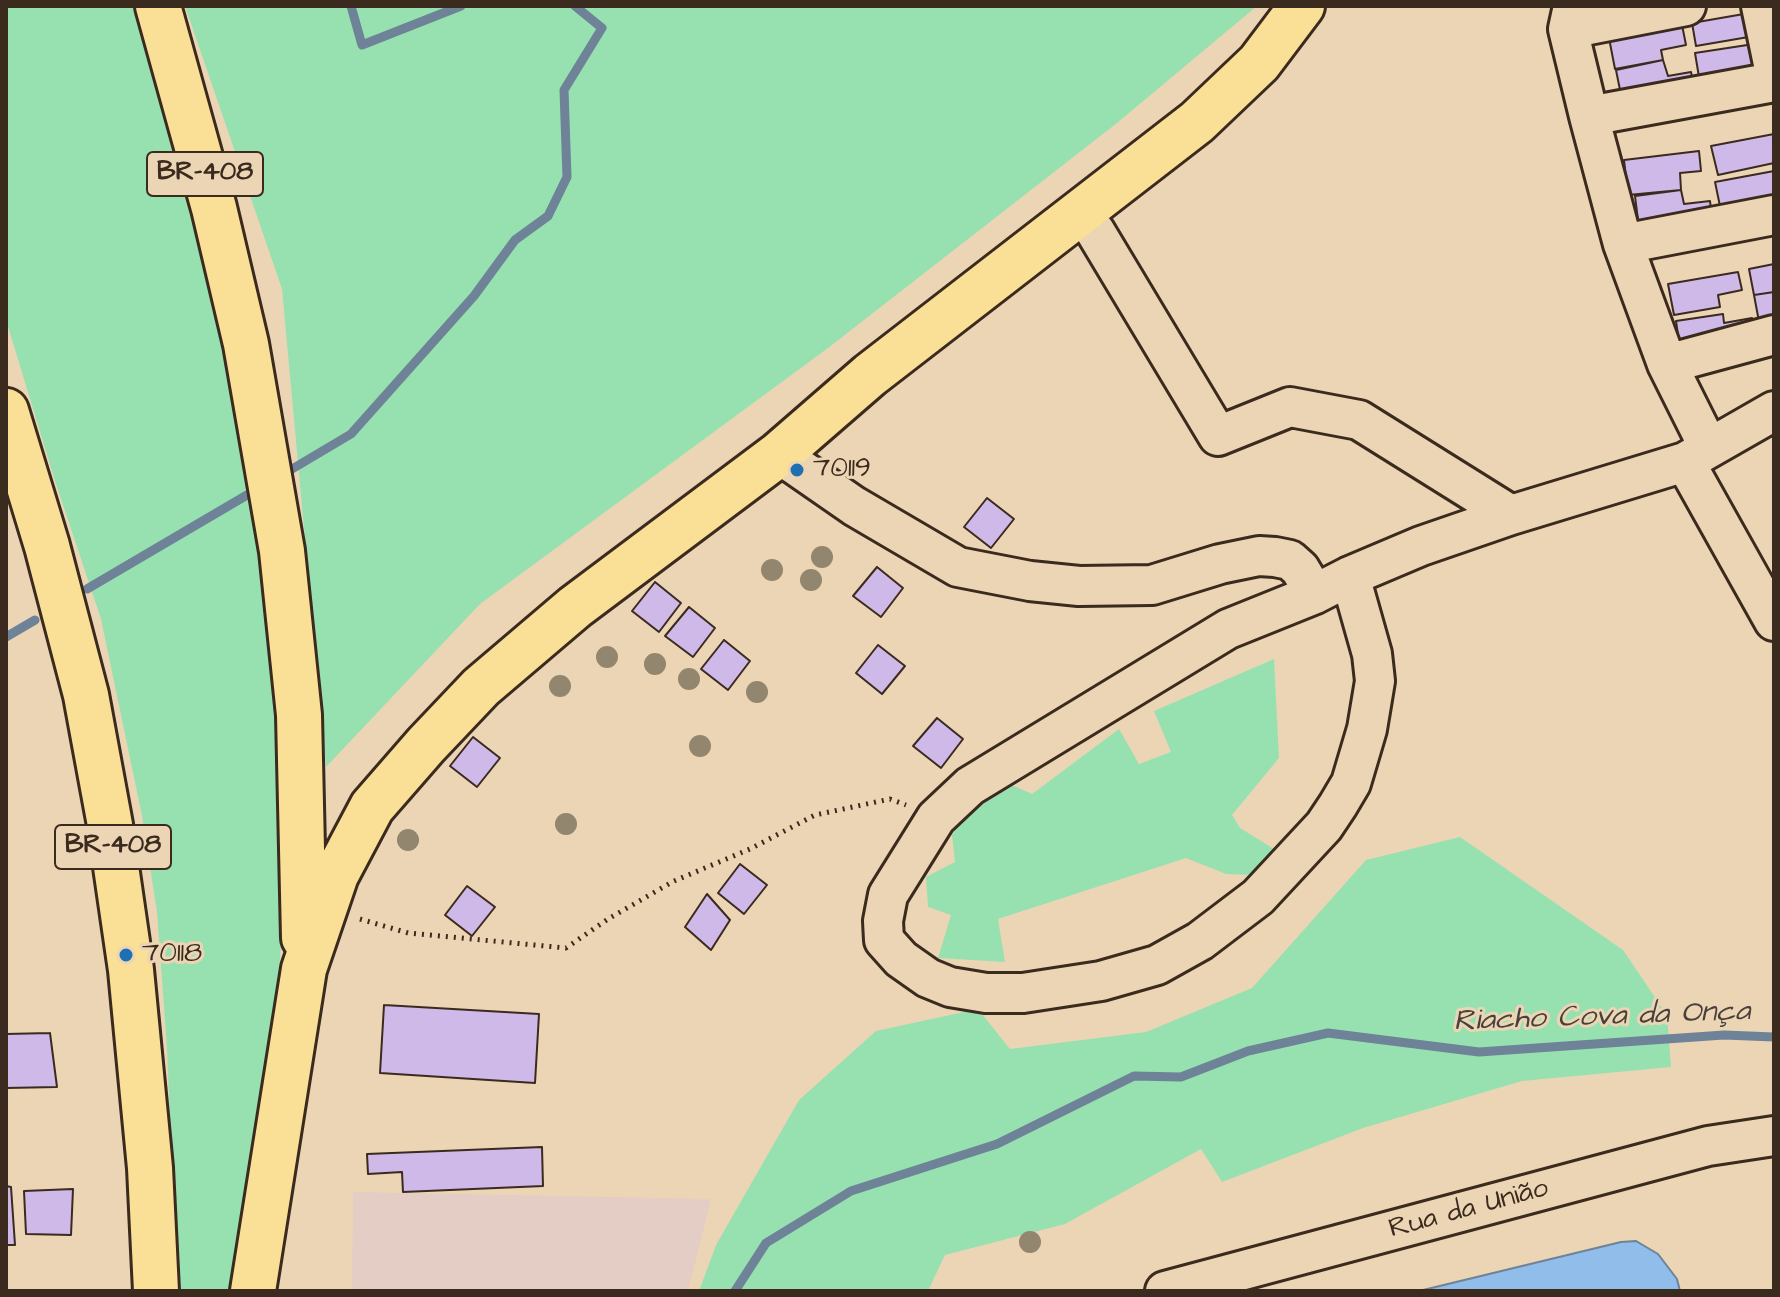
<!DOCTYPE html>
<html>
<head>
<meta charset="utf-8">
<style>
	body { margin:0 }
	#map { position:relative; width:1780px; height:1297px; overflow:hidden; background:#ecd5b4; font-family:"Architects Daughter",sans-serif }
	canvas { display:block }
	.frame { position:absolute; inset:0; border:8px solid #3b2a1e; pointer-events:none }
</style>
</head>
<body>
<div id="map">
<canvas width="1780" height="1297"></canvas>
<div class="frame"></div>
</div>
<script>
const context = document.querySelector('canvas').getContext('2d');
context.lineJoin = 'round';
function fill(path, color) {
  context.fillStyle = color;
  context.fill(path, 'evenodd');
}
function toPath(rows) {
  const path = new Path2D();
  for (const r of rows) {
    path.moveTo(r[0], r[1]);
    for (let i = 2; i < r.length; i += 2) path.lineTo(r[i], r[i + 1]);
  }
  return path;
}
function trace(path, color, width, dash) {
  context.strokeStyle = color;
  context.lineWidth = width;
  context.lineCap = dash ? 'butt' : 'round';
  context.setLineDash(dash || []);
  context.stroke(path);
}
function write(font, color, halo, rows, align = 'center') {
  context.font = font + ' "Architects Daughter",sans-serif';
  context.lineWidth = 6;
  context.setLineDash([]);
  context.textBaseline = 'middle';
  context.strokeStyle = halo;
  context.fillStyle = color;
  for (const [text, x, y, turn = 0] of rows) {
    context.save();
    context.translate(x, y);
    context.rotate((+turn || 0) * Math.PI / 180);
    context.textAlign = isNaN(turn) ? turn : align;
    if (halo) context.strokeText(text, 0, 0);
    context.fillText(text, 0, 0);
    context.restore();
  }
}
fill(toPath([
	[353,1192,711,1199,688,1291,352,1291]
]), '#e3cdc4');
fill(toPath([
	[6,6,133,6,185,156,247,460,280,650,289,796,280,960,251,1181,231,1291,177,1291,167,1048,157,912,142,816,101,619,56,484,6,320],
	[185,6,1257,6,1117,123,828,348,480,604,326,767,282,289],
	[1274,659,1279,758,1232,815,1240,828,1274,849,1251,875,1226,874,1186,858,998,919,1005,962,938,958,951,915,928,907,926,877,955,862,952,835,980,788,996,778,1032,794,1119,729,1139,764,1171,752,1154,711],
	[1460,837,1623,950,1667,1015,1671,1067,1522,1081,1363,1128,1222,1182,1201,1149,1065,1224,945,1255,928,1291,699,1291,716,1245,799,1100,876,1031,978,1009,1010,1049,1146,1032,1252,988,1366,860]
]), '#97e1b0');
const water = toPath([
	[1636,1241,1658,1254,1677,1279,1680,1291,1419,1291,1621,1242,1636,1241]
]);
fill(water, '#90bdea');
trace(water, '#6e8298', 2);
trace(toPath([
	[351,6,362,45,461,6],
	[282,475,351,434,474,296,515,240,548,216,567,177,564,90,602,28,575,6],
	[87,589,247,495],
	[6,637,35,620],
	[735,1291,766,1243,851,1191,997,1144,1134,1076,1181,1077,1248,1051,1328,1033,1479,1052,1724,1035,1774,1037]
]), '#6e8298', 9);
const building = toPath([
	[1761,11,1766,34,1696,46,1692,23,1761,11],
	[1682,25,1686,45,1661,50,1663,60,1615,69,1609,38,1682,25],
	[1767,42,1771,71,1700,83,1695,53,1767,42],
	[1663,60,1668,76,1691,72,1694,86,1622,100,1616,70,1663,60],
	[1774,134,1774,163,1718,175,1711,146,1774,134],
	[1699,151,1701,171,1680,173,1681,190,1628,195,1624,160,1699,151],
	[1774,171,1774,202,1721,211,1715,182,1774,171],
	[1681,190,1684,204,1710,201,1712,217,1639,228,1635,196,1681,190],
	[1774,264,1774,292,1754,295,1749,269,1774,264],
	[1738,272,1742,290,1718,295,1720,307,1674,315,1668,284,1738,272],
	[1774,292,1774,325,1760,327,1754,295,1774,292],
	[1723,314,1724,323,1752,318,1755,338,1680,349,1676,321,1723,314],
	[987,498,1014,519,991,548,964,527,987,498],
	[877,567,903,588,881,617,853,596,877,567],
	[655,582,681,603,659,632,632,611,655,582],
	[689,607,715,628,693,657,665,636,689,607],
	[724,640,750,661,728,690,701,669,724,640],
	[878,645,905,666,882,694,856,673,878,645],
	[937,718,963,739,941,768,913,746,937,718],
	[473,737,500,758,477,787,450,766,473,737],
	[740,864,767,885,744,914,718,893,740,864],
	[467,886,495,907,472,936,445,915,467,886],
	[707,894,730,920,711,950,685,927,707,894],
	[384,1005,539,1014,535,1083,380,1073,384,1005],
	[50,1033,57,1087,6,1088,6,1034,50,1033],
	[542,1147,543,1186,403,1192,402,1172,368,1174,367,1154,542,1147],
	[6,1186,11,1187,15,1245,6,1245,6,1186],
	[73,1189,71,1235,26,1234,24,1191,73,1189]
]);
fill(building, '#ceb9e9');
trace(building, '#3b2a1e', 2);
const minor = toPath([
	[1573,6,1568,29,1589,116,1623,244,1667,364,1709,448],
	[1761,6,1774,69],
	[1568,29,1686,6],
	[1589,116,1774,82],
	[1095,231,1218,436,1290,407,1359,420,1511,515],
	[1623,244,1774,215],
	[1667,364,1774,335],
	[779,454,854,506,958,567,1030,581,1079,586,1152,585,1220,564,1259,556,1275,557,1290,560,1300,569,1315,594],
	[1685,462,1774,621],
	[1350,576,1372,654,1375,681,1367,729,1351,783,1338,805,1324,826,1258,897,1200,941,1157,965,1101,981,1023,993,986,993,950,987,928,978,901,959,884,940,883,921,888,895,936,818,970,786,1228,629,1315,594,1350,576,1421,546,1511,515,1685,462,1774,411],
	[1165,1291,1708,1146,1774,1136]
]);
const highway = toPath([
	[158,6,214,208,246,344,282,551,299,715,304,938],
	[6,411,47,546,86,695,110,825,131,970,150,1168,156,1291],
	[253,1291,304,969,336,875,372,807,426,745,481,687,575,607,779,454,870,375,1197,122,1259,63,1302,6]
]);
trace(minor, '#3b2a1e', 44);
trace(highway, '#3b2a1e', 50);
trace(toPath([
	[360,919,408,933,566,948,608,919,674,881,750,849,815,815,890,799,906,805]
]), '#3b2a1e', 5, [2, 6]);
trace(minor, '#ecd5b4', 38);
trace(highway, '#fadf96', 44);
context.fillStyle = '#92866e';
for (const [x, y] of [
	[822,557],
	[772,570],
	[811,580],
	[607,657],
	[655,664],
	[689,679],
	[560,686],
	[757,692],
	[700,746],
	[566,824],
	[408,840],
	[1030,1242]
]) {
  context.beginPath();
  context.arc(x, y, 11, 0, 2 * Math.PI);
  context.fill();
}
for (const [x, y, r, color] of [
	[797,470,8,"#1f6fb2"],
	[126,955,8,"#1f6fb2"]
]) {
  const dot = new Path2D();
  dot.arc(x, y, r, 0, 2 * Math.PI);
  context.fillStyle = color;
  context.fill(dot);
  trace(dot, '#ecd5b4', 3);
}
for (const [x, y, w] of [
	[205,174,116],
	[113,847,116]
]) {
  const box = new Path2D();
  box.roundRect(x - w / 2, y - 22, w, 44, 6);
  context.fillStyle = '#ecd5b4';
  context.fill(box);
  trace(box, '#3b2a1e', 2);
}
write('bold 26px', '#3b2a1e', null, [
	["BR-408",205,174],
	["BR-408",113,847]
]);
write('28px', '#3b2a1e', '#ecd5b4', [
	["70119",813,470],
	["70118",142,955]
], 'left');
write('28px', '#3b2a1e', '#ecd5b4', [
	["Rua da União",1469,1210,-15]
]);
write('italic 30px', '#48403d', '#ecd5b4', [
	["Riacho Cova da Onça",1602,1018,-2]
]);
</script>
</body>
</html>
